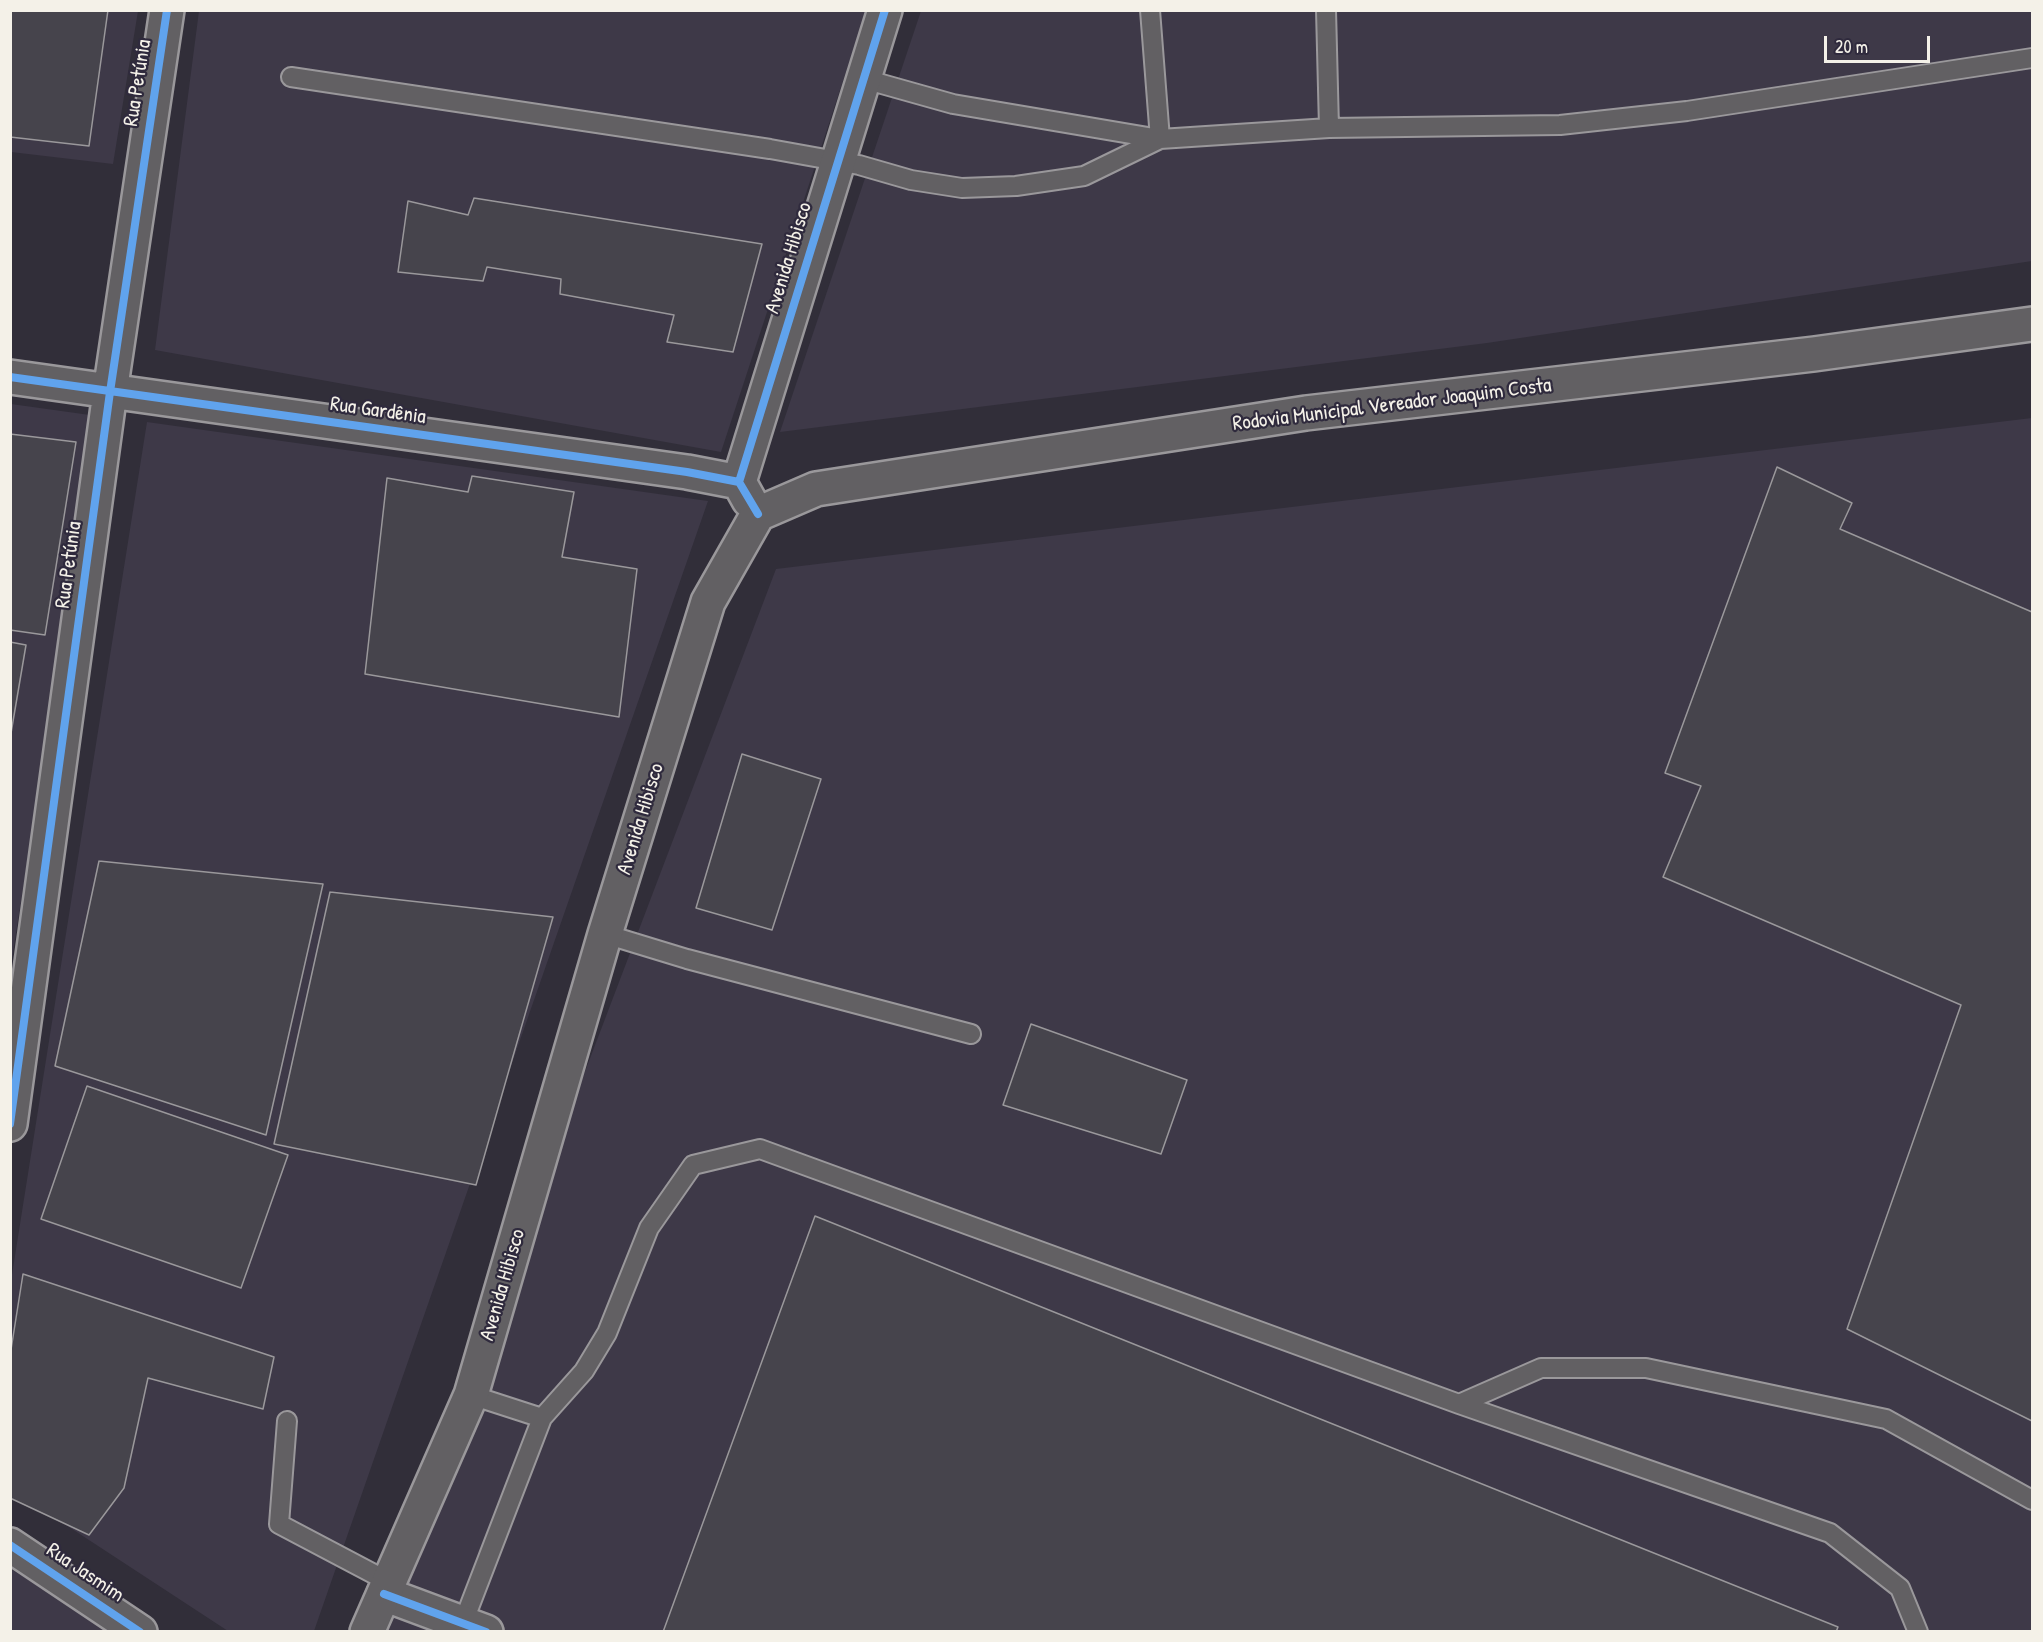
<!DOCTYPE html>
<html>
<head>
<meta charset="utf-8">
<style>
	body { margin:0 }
	#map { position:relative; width:2043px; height:1642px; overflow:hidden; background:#312e39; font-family:"Patrick Hand",sans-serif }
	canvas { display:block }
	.frame { position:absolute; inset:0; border:12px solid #f4f1e8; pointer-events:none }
	.scale { position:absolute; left:1824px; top:36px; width:106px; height:27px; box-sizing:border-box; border:3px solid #f4f1e8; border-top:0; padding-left:8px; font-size:18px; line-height:21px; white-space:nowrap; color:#f4f1e8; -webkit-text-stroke:4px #2f2a3d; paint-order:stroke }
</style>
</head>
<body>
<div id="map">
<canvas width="2043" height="1642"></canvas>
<div class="frame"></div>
<div class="scale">20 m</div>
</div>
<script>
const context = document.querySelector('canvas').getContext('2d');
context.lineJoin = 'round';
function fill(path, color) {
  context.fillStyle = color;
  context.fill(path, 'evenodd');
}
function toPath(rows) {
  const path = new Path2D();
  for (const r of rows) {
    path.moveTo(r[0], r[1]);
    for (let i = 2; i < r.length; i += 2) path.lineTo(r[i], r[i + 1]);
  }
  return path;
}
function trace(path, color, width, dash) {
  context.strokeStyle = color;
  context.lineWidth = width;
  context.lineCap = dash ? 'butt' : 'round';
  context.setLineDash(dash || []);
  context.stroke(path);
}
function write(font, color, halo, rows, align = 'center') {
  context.font = font + ' "Patrick Hand",sans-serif';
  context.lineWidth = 4.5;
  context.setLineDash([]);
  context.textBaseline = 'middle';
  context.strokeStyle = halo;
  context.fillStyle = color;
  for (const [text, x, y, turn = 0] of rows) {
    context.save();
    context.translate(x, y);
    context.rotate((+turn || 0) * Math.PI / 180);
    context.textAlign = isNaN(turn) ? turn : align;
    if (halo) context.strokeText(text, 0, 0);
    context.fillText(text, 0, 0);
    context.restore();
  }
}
fill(toPath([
	[11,11,138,11,113,164,11,152],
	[199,11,866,11,721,452,155,350],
	[921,11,2032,11,2032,261,1487,343,780,432],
	[11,404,97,416,11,965],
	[2032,418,2032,1631,372,1632,776,569],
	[147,422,708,501,314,1631,228,1631,11,1489,11,1281],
	[11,1569,111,1631,11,1631]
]), '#3e3948');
const building = toPath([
	[10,10,108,10,89,146,10,137,10,10],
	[474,198,762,244,733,352,667,342,674,315,560,294,561,279,487,267,483,281,398,272,408,201,468,215,474,198],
	[10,434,76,442,45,635,10,630,10,434],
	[1777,467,1852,503,1840,529,2032,612,2032,1421,1847,1329,1961,1005,1663,877,1701,786,1665,773,1777,467],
	[472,476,574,492,562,557,637,569,619,717,365,674,387,478,468,492,472,476],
	[10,642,26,645,10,739,10,642],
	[742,754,821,779,772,930,696,908,742,754],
	[99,861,323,884,266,1135,55,1066,99,861],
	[330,892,553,917,476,1185,274,1144,330,892],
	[1031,1024,1187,1080,1161,1154,1003,1105,1031,1024],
	[87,1086,288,1155,241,1288,41,1219,87,1086],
	[815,1216,1838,1627,1836,1632,663,1632,815,1216],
	[23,1274,274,1357,263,1409,148,1378,124,1488,89,1535,10,1498,10,1356,23,1274]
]);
fill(building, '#46444c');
trace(building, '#9a989b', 1.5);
const lane = toPath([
	[1326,10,1329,128],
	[291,77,770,149,859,165,911,180,962,188,1016,186,1084,176,1160,139,1329,128,1560,125,1687,111,2032,58],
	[864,79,953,104,1160,139,1150,10],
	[605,934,687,959,971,1034],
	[471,1395,542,1418],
	[1459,1404,1541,1368,1646,1368,1886,1419,2032,1500],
	[287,1421,279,1524,389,1582],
	[463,1623,542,1418,584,1371,607,1333,649,1228,693,1165,760,1149,1459,1404,1830,1533,1900,1588,1918,1632]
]);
const street = toPath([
	[10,377,687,472,739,482],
	[749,500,739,482,885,10],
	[10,1124,110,392,167,10],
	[10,1545,140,1632],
	[384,1594,486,1632]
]);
const secondary = toPath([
	[367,1632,471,1395,605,934,708,602,758,514,816,489,1306,413,1814,354,2032,324]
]);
trace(lane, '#9a989b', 22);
trace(street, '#9a989b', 38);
trace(secondary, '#9a989b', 38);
trace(lane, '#626063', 18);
trace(street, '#626063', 33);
trace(secondary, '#626063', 33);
trace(toPath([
	[10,377,687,472,739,482],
	[758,514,739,482,885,10],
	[10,1124,110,392,167,10],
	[10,1545,140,1632],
	[384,1594,486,1632]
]), '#60a3ed', 8);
write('21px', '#f4f1e8', '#2f2a3d', [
	["Rua Petúnia",138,83,-81],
	["Avenida Hibisco",789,258,-73],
	["Rodovia Municipal Vereador Joaquim Costa",1392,405,-7],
	["Rua Gardênia",378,411,8],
	["Rua Petúnia",69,565,-82],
	["Avenida Hibisco",641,819,-73],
	["Avenida Hibisco",503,1285,-74],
	["Rua Jasmim",85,1573,34]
]);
</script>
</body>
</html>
